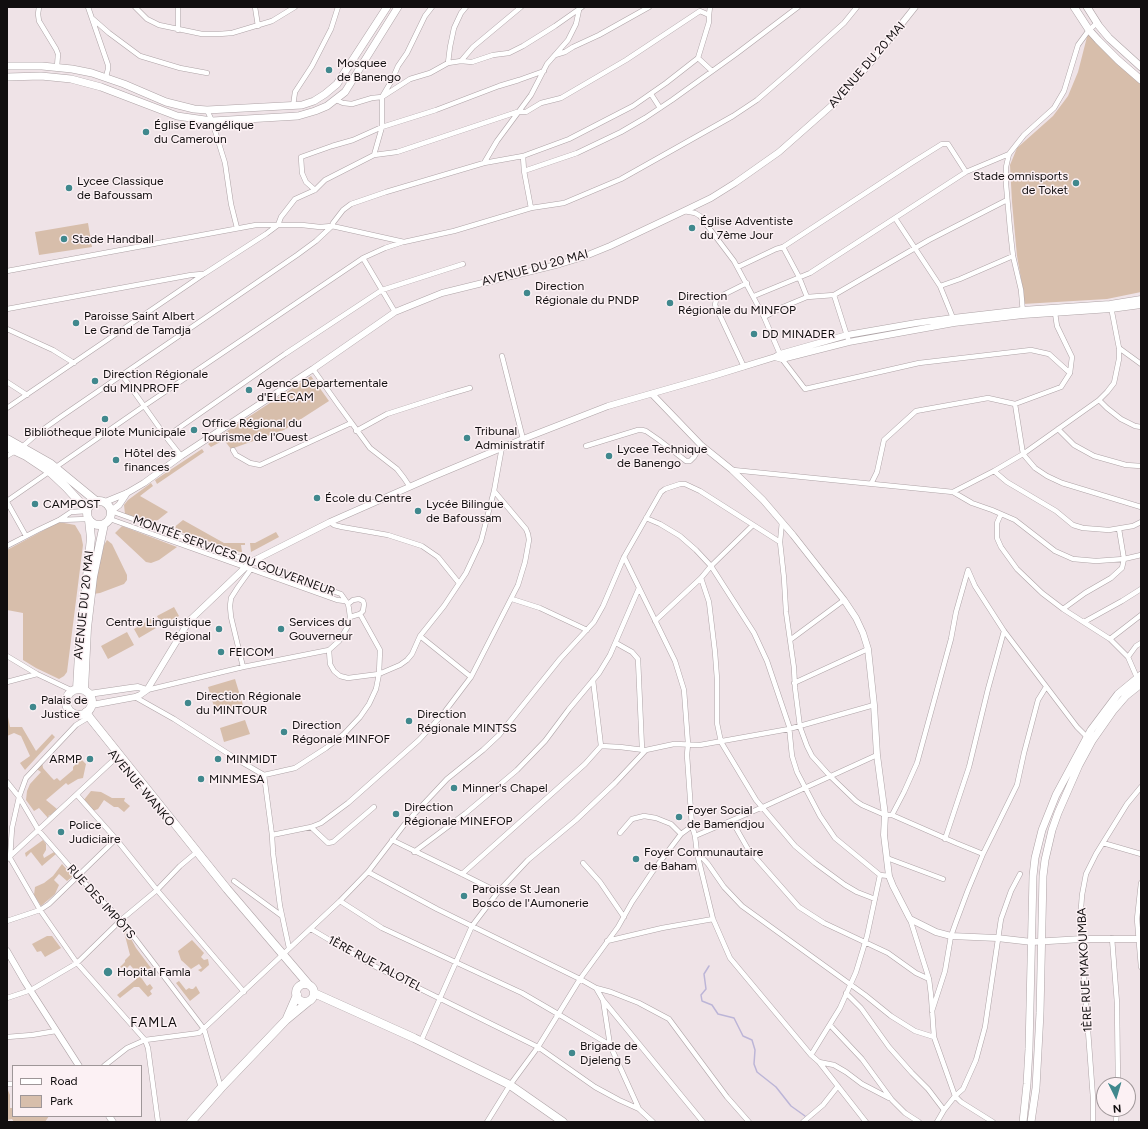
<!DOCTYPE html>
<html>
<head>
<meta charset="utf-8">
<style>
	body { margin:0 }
	#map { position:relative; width:1148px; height:1129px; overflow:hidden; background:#efe3e7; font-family:Figtree,sans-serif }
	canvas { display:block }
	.frame { position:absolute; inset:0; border:8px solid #110e0f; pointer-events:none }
	.legend { position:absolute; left:12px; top:1065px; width:130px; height:52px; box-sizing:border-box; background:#fcf1f4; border:1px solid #9e9698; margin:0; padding:5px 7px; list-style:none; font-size:12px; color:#110e0f }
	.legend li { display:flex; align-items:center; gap:8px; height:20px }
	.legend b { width:20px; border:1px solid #9e9698 }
	.north { position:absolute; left:1096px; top:1077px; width:40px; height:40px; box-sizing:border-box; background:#fcf1f4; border:1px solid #9e9698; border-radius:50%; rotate:175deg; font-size:11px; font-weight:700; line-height:16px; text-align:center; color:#110e0f }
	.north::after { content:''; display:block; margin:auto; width:14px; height:18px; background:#40888d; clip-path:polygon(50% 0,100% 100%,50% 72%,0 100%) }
</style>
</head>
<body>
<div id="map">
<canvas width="1148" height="1129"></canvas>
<div class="frame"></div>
<ul class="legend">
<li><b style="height:5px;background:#fff"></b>Road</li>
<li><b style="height:11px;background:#d7beab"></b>Park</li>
</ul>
<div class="north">N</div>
</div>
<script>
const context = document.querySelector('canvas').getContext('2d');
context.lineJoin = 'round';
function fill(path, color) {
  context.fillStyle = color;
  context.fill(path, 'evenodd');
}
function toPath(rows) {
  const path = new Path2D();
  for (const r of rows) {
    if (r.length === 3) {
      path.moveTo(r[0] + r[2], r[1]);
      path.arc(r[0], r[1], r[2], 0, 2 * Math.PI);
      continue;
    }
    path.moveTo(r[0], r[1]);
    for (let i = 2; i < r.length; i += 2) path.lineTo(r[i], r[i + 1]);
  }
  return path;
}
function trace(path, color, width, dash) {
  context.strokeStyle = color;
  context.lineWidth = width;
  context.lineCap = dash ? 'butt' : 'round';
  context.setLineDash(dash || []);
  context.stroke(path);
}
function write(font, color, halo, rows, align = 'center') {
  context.font = font + ' Figtree,sans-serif';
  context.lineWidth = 3;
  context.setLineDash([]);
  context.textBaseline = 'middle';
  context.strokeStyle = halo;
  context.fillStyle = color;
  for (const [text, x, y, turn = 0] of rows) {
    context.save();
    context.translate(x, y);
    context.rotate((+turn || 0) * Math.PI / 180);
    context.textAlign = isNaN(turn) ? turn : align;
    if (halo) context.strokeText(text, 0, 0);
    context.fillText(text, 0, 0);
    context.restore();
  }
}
fill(toPath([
	[1088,33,1115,61,1141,84,1141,292,1107,299,1023,304,1023,290,1017,256,1012,202,1010,165,1017,148,1053,116,1068,96,1078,72],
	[88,223,92,247,39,255,35,232],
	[311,376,329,401,284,430,231,449,224,440,211,447,208,444,218,437,223,439,221,435],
	[202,449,204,452,157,484,155,480],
	[151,483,153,486,140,496,168,512,158,520,151,522,125,514,124,505,128,500],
	[183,520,224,543,245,543,245,545,241,545,242,552,240,552,172,529],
	[59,522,75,525,81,535,83,545,67,672,64,676,59,679,36,668,23,660,23,613,7,610,7,550],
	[122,526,177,547,159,560,151,563,146,562,115,533],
	[276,532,279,537,251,552,250,543,255,543],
	[107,540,112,544,127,575,127,580,124,584,100,593,93,594,104,545],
	[174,607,179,616,162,626,157,616],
	[151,619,156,628,139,638,134,629],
	[127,632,134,645,108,659,101,646],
	[235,679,243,705,216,713,208,687],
	[8,717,10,727,22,727,36,751,52,734,55,737,25,770,20,763,30,756,21,736,14,733,7,736,7,718],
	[245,720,250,734,224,742,220,728],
	[81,759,86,764,83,778,78,779,68,785,66,783,46,800,57,809,52,817,49,815,48,818,39,808,34,811,26,800,27,791,30,784,41,772,35,768,42,762,43,768,51,777,54,780,57,778,60,781,73,770,73,767],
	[91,791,101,792,112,798,125,798,124,801,130,806,124,812,118,807,114,807,104,800,98,809,93,811,83,801],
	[43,840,46,844,46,850,43,855,44,858,54,852,56,854,42,866,31,852,26,857,25,853],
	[62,864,73,876,67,881,59,874,54,880,59,885,55,894,41,906,34,895,35,887,44,883,53,876],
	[121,920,136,948,151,968,140,976,147,986,150,984,153,988,150,991,152,994,148,997,139,987,134,987,120,998,117,995,140,976,130,965,127,968,124,966,121,968,120,967,125,962,125,960,130,955],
	[47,936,52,936,61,948,45,957,41,951,37,952,32,944],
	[192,940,204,953,201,957,204,960,208,959,209,965,201,972,198,970,202,968,199,964,191,969,181,960,178,951],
	[179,981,186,990,189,988,191,989,193,989,196,986,200,993,190,1001,176,983],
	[7,1088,10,1095,10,1108,13,1108,13,1116,49,1116,45,1122,14,1122,12,1119,7,1120,7,1122]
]), '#d7beab');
trace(toPath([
	[709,966,704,974,706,989,701,995,702,1001,712,1005,718,1014,734,1018,743,1036,752,1040,755,1050,754,1064,757,1072,776,1087,791,1106,805,1116]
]), '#bcb5d7', 1.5);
const street = toPath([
	[39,7,38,14,39,21,56,49,58,54,57,67],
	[88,7,108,65,108,69,106,77],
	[135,7,147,19,159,25,202,34,219,34,232,33,272,21,295,7],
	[178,7,178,30],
	[255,7,258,26],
	[93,19,109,33,140,56,180,68,207,73],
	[555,55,565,52,573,47,599,35,649,7],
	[698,58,712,71],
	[461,61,473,47,521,7],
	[448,63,450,47,454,28,461,13,466,7],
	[651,94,660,108],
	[336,100,343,103,352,104,372,98,382,97,410,79,430,73,448,63,461,61,472,62,493,55,509,53,523,46,555,26,582,7],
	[293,106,295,92,312,66,331,29,338,7],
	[207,110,212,121,225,163,231,204,237,228],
	[374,155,382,127,382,97,392,80,398,66,407,53,425,16,432,7],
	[523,156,524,171,531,208],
	[484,163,497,141,531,95,547,64,568,40,576,24,579,10],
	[524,171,577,153,621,132,645,118,672,100,736,54,798,7],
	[315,190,306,182,302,173,301,157,332,146,353,140,382,127,436,110,499,86,519,80,544,71],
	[684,211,695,213,700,216,734,261,764,317,782,359,805,389,919,363,1031,350,1049,354,1070,373],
	[895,218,940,286,953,318],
	[783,247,799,277,807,297],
	[363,258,395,312],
	[738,267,776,249,783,247,910,164,942,144,948,144,966,172],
	[7,271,256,225,302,225,320,227,332,226,404,242,454,231,531,208,564,203,621,179,733,116,757,100,794,68,844,23,857,7],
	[940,286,960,279,1013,256],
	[834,295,849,342],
	[754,296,810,273,966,172,1009,154],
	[7,309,191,275,202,274],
	[1023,313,1021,290,1013,256,1010,229,1006,184,1006,167,1009,154,1024,135,1054,108,1064,91,1078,45,1089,30,1097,23],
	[1055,313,1057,326,1072,357,1070,373,1061,387,1015,404,1023,454,1035,468,1047,476,1062,483,1141,507],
	[764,317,783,307,807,297,834,295,929,240,1007,200],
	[7,329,53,350,74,363],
	[1119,348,1141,364],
	[502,356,523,439],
	[744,367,715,305,716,300,719,297,747,283],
	[313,369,337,403,370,448,397,469,404,478,410,487],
	[122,375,166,437,181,456],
	[7,382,27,395],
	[1099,400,1107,408,1121,419,1135,426,1141,427],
	[7,408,204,274,266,234,278,225,281,217,295,199,315,190,325,180,374,155,397,152,517,112,526,112,541,103,561,98,626,60,700,11,709,15,710,7],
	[1058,429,1074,445,1094,456,1126,465,1141,466],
	[356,431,387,414,446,395,470,388],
	[166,437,285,354,382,290,463,264],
	[586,446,638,430,642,430,646,431,659,440,686,461,690,461,694,457,701,445],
	[233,450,236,455,250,463,260,465,351,423],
	[7,456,22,447,38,433,62,416,297,255,316,241,332,226,333,223,343,210,351,204,386,192,484,163,523,156,569,139,633,106,666,83,698,58,709,22,709,15],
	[733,470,953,492,994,471,1023,454,1099,400,1107,392,1114,383,1119,359,1119,348,1111,307],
	[994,471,1007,482,1056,511,1073,525,1083,528,1109,530,1133,526,1141,522],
	[871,484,877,472,884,440,916,411,988,398,1015,404],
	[953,492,972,503,992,510,1015,520,1055,551,1073,559,1096,561,1124,559,1141,555],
	[7,501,144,406,363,258,385,248,403,242],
	[7,502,26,536],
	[111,511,341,594,348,604,349,609,350,617,348,626,339,641,329,650,243,667,147,690],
	[1001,514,997,523,997,538,1001,547,1017,569,1042,593,1063,609,1110,639,1128,657,1138,680],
	[646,518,660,524,680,536,696,550,711,566,754,633,767,661,789,726,792,756,797,772,820,816,835,838,880,875,889,876],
	[110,519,337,600,345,601],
	[59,520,88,519],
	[330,522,334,525,342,527,388,535,422,546,438,557,459,583],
	[782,522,780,542,784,578,786,612,794,668,795,688,800,727,807,746,812,756,830,776,856,801,862,805,885,815,892,815,956,843,983,854],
	[7,546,38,530,59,520,71,512,87,511],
	[624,557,675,661,684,690,688,744,687,755,692,826,695,836,697,853,713,919,730,958,811,1055,819,1062,866,1122],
	[701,578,709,602,715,652,717,679,717,723,721,742,756,800,795,846,815,863,845,885,857,892,875,899],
	[512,599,540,608,587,630],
	[348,604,353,600,359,599,363,601,364,604,363,611,360,614,350,617],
	[1063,609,1085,593,1111,578,1122,568,1124,559,1119,529],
	[655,621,701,578,711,566,753,525],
	[1084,622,1122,601,1141,589],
	[420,636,471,677],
	[1110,639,1141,615],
	[790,640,844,600],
	[616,643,632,652,638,659,642,749],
	[329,650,330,664,334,671,340,676,348,678,379,674,400,665,407,660,412,654,420,636,444,606,466,573,481,541,494,491,502,447],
	[7,656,37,674,73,691],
	[1128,657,1136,646,1141,643],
	[243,667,231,617,230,606,231,598,238,587,251,569],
	[7,682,37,674],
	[794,683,868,649],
	[135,697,174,719,238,760,264,775,295,768,326,748,344,734,360,717,369,704,376,689,379,674,380,650,360,614],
	[86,719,76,725,26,778,19,797,12,828,10,858,40,910,77,963,145,1040,148,1048,158,1122],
	[601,746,620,747,644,750],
	[264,775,272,835,273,853,280,906,289,948],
	[7,782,19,797,39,831,78,876,121,920,204,1029,221,1088],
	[77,795,116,839,157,890,244,992],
	[892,815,904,792,917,763,951,639,956,612,968,570,975,586,1004,631,1077,727,1089,739],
	[732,821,748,849,799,907,824,923,888,953,916,973,929,979],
	[311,827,328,843,333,842,374,807],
	[620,833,632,819,644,816,656,818,671,824,681,834],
	[272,835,311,827,321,823,348,803,419,740,443,714,471,677,518,585,525,562,529,540,528,534,526,529,494,491],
	[695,836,763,807,877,755],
	[945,839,969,767,988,689,1004,631],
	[392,840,462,874,498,892],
	[1103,843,1141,854],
	[414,852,466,813,517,770,545,741,569,709,599,673,610,655,639,588],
	[698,853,708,864,724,887,742,906,865,995,891,1016,915,1031,934,1037],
	[887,858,943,879],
	[7,859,119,755],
	[583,863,600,882,624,917],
	[368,872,437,909,580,979,596,988,611,992,639,1003,669,1019,727,1097,749,1122],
	[462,874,585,764,601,746,593,680],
	[234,881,282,916],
	[1141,883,1137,919,1141,967],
	[340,901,382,928,522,993,558,1014,610,1045],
	[910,919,929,979,931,995,934,1037,955,1096,961,1102,993,1122],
	[7,921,40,910,49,904,116,839],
	[311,929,370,964,538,1047,595,1087,619,1100,639,1109,653,1122],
	[1112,938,1117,1003,1118,1085],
	[607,941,662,928,713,919],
	[596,988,603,1000,703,1122],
	[846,993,861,1008,889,1047,912,1073,928,1089,944,1110],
	[7,998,31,990,77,963,121,920,157,890,180,866,198,851],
	[603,1000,610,1045,639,1109],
	[932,1011,945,971,951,936,956,922,968,890,983,854,1017,785,1024,753,1038,700,1046,687],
	[830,1025,862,1059,892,1100,905,1113,919,1122],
	[7,1037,32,1035,56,1031],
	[421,1041,472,926,498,892,528,860,576,820,615,783,646,750,674,744,700,745,789,729,874,705],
	[811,1055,840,1008,856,972,867,936,880,875],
	[819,1062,834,1065,846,1072,862,1084,889,1098],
	[104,1066,127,1048,145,1040,199,1033,340,901,368,872,404,825,447,779,483,750,499,735,560,659,594,622,603,606,624,557,661,492,665,489,680,484,685,484,700,491,780,542],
	[7,1084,13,1084],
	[487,1122,510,1085,538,1047,580,979,618,927,632,902,653,871,681,834,692,826],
	[803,1122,823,1105,838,1086],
	[937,1122,944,1110,955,1096,963,1089,976,1060,985,1027,1001,919,1011,891,1020,874],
	[1093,1122,1093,1098,1080,922,1082,895,1086,874,1096,854,1127,804,1141,787],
	[1116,1122,1117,1109]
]);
const secondary = toPath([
	[775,357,782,359,849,342,954,323,1023,315,1111,309,1141,305],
	[652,394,701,445,732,470,763,500,793,535,844,600,856,618,863,633,868,649,874,705,877,755,885,815,884,835,889,876,893,886,910,919,936,932,951,936,997,938,1032,942,1082,939,1141,939],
	[105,502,127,493,144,483,181,456,313,369,395,312,442,293,560,264,583,257,610,246,684,211,711,198,735,183,779,152,839,99,872,61,915,7],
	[111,511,119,505,127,493],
	[89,694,130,688,138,687,147,690],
	[92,705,135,697,140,695,147,690,189,621,251,562,330,522,432,477,523,439,608,406,713,376,775,357,780,354,847,335,916,323,953,318,1022,310,1110,304,1141,299],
	[7,951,25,982,79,1066],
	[109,1116,113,1122]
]);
const primary = toPath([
	[1074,7,1089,30,1098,40,1118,60,1141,80],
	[1087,7,1099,26,1109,38,1141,67],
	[7,66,42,66,72,69,92,73,124,84,166,102,194,109,207,110,302,105,314,101,325,94,337,84,387,7],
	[7,77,41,76,71,79,101,87,177,116,212,121,298,116,315,111,327,106,345,92,398,7],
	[1023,1122,1027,1084,1029,1049,1033,876,1035,858,1042,830,1056,795,1091,730,1118,694,1141,675],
	[1031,1122,1036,1088,1040,1013,1043,876,1045,860,1052,830,1058,813,1079,765,1092,741,1113,711,1126,696,1141,684]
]);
const highway = toPath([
	[7,439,51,464,96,501],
	[7,447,26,456,50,472,66,487,87,510],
	[99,513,12],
	[77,689,79,654,91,538,89,520],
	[79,702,13],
	[84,690,87,628,93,577,104,524],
	[86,712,90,718,227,889,309,985],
	[305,993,9],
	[314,993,414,1038,510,1085,563,1122],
	[287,1018,297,995],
	[191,1122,221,1088,286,1020,309,1001]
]);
trace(street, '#aea3a6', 5.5);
trace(secondary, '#aea3a6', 7);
trace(primary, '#aea3a6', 8);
trace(highway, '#aea3a6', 9);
trace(street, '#fff', 4.5);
trace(secondary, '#fff', 6);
trace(primary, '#fff', 7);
trace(highway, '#fff', 8);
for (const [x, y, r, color] of [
	[329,70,4,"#40888d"],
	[146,132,4,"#40888d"],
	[1076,183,4,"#40888d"],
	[69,188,4,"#40888d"],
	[692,228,4,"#40888d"],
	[64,239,4,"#40888d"],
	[527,293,4,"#40888d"],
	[670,303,4,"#40888d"],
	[76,323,4,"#40888d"],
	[754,334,4,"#40888d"],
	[95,381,4,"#40888d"],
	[249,390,4,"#40888d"],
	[105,419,4,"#40888d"],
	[194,430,4,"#40888d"],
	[467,438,4,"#40888d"],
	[609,456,4,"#40888d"],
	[116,460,4,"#40888d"],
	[317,498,4,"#40888d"],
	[35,504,4,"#40888d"],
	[418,511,4,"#40888d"],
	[219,629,4,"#40888d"],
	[281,629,4,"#40888d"],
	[221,652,4,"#40888d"],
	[188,703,4,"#40888d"],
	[33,707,4,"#40888d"],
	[409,721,4,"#40888d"],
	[284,732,4,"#40888d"],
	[90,759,4,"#40888d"],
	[218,759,4,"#40888d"],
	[201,779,4,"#40888d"],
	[454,788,4,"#40888d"],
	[396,814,4,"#40888d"],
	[679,817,4,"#40888d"],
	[61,832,4,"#40888d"],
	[636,859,4,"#40888d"],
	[464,896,4,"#40888d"],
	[108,972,5,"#40888d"],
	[572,1053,4,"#40888d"]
]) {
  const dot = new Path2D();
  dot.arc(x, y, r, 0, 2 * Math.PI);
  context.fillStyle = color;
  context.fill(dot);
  trace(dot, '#fcf1f4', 1.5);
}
write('12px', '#110e0f', '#fcf1f4', [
	["Mosquee",337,63],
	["de Banengo",337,77],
	["Église Evangélique",154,125],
	["du Cameroun",154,139],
	["Stade omnisports",1068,176,"right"],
	["de Toket",1068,190,"right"],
	["Lycee Classique",77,181],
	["de Bafoussam",77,195],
	["Église Adventiste",700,221],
	["du 7ème Jour",700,235],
	["Stade Handball",72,239],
	["Direction",535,286],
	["Régionale du PNDP",535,300],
	["Direction",678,296],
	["Régionale du MINFOP",678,310],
	["Paroisse Saint Albert",84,316],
	["Le Grand de Tamdja",84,330],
	["DD MINADER",762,334],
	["Direction Régionale",103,374],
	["du MINPROFF",103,388],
	["Agence Departementale",257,383],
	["d'ELECAM",257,397],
	["Office Régional du",202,423],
	["Tourisme de l'Ouest",202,437],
	["Tribunal",475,431],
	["Administratif",475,445],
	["Bibliotheque Pilote Municipale",105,432,"center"],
	["Lycee Technique",617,449],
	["de Banengo",617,463],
	["Hôtel des",124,453],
	["finances",124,467],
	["École du Centre",325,498],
	["CAMPOST",43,504],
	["Lycée Bilingue",426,504],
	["de Bafoussam",426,518],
	["Centre Linguistique",211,622,"right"],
	["Régional",211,636,"right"],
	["Services du",289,622],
	["Gouverneur",289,636],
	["FEICOM",229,652],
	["Direction Régionale",196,696],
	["du MINTOUR",196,710],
	["Palais de",41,700],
	["Justice",41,714],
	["Direction",417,714],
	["Régionale MINTSS",417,728],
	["Direction",292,725],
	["Régonale MINFOF",292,739],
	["ARMP",82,759,"right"],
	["MINMIDT",226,759],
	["MINMESA",209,779],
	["Minner's Chapel",462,788],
	["Direction",404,807],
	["Régionale MINEFOP",404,821],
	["Foyer Social",687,810],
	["de Bamendjou",687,824],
	["Police",69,825],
	["Judiciaire",69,839],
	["Foyer Communautaire",644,852],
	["de Baham",644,866],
	["Paroisse St Jean",472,889],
	["Bosco de l'Aumonerie",472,903],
	["Hopital Famla",117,972],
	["Brigade de",580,1046],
	["Djeleng 5",580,1060]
], 'left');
write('12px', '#110e0f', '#fcf1f4', [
	["AVENUE DU 20 MAI",867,65,-49],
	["AVENUE DU 20 MAI",535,268,-15],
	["MONTÉE SERVICES DU GOUVERNEUR",234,556,20],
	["AVENUE DU 20 MAI",84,605,-84],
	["AVENUE WANKO",141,788,50],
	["RUE DES IMPÔTS",101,902,48],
	["1ÈRE RUE TALOTEL",375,964,28],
	["1ÈRE RUE MAKOUMBA",1085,970,-93]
]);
context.letterSpacing = '1px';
write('13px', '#110e0f', '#fcf1f4', [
	["FAMLA",154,1023]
]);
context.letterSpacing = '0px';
</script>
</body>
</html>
